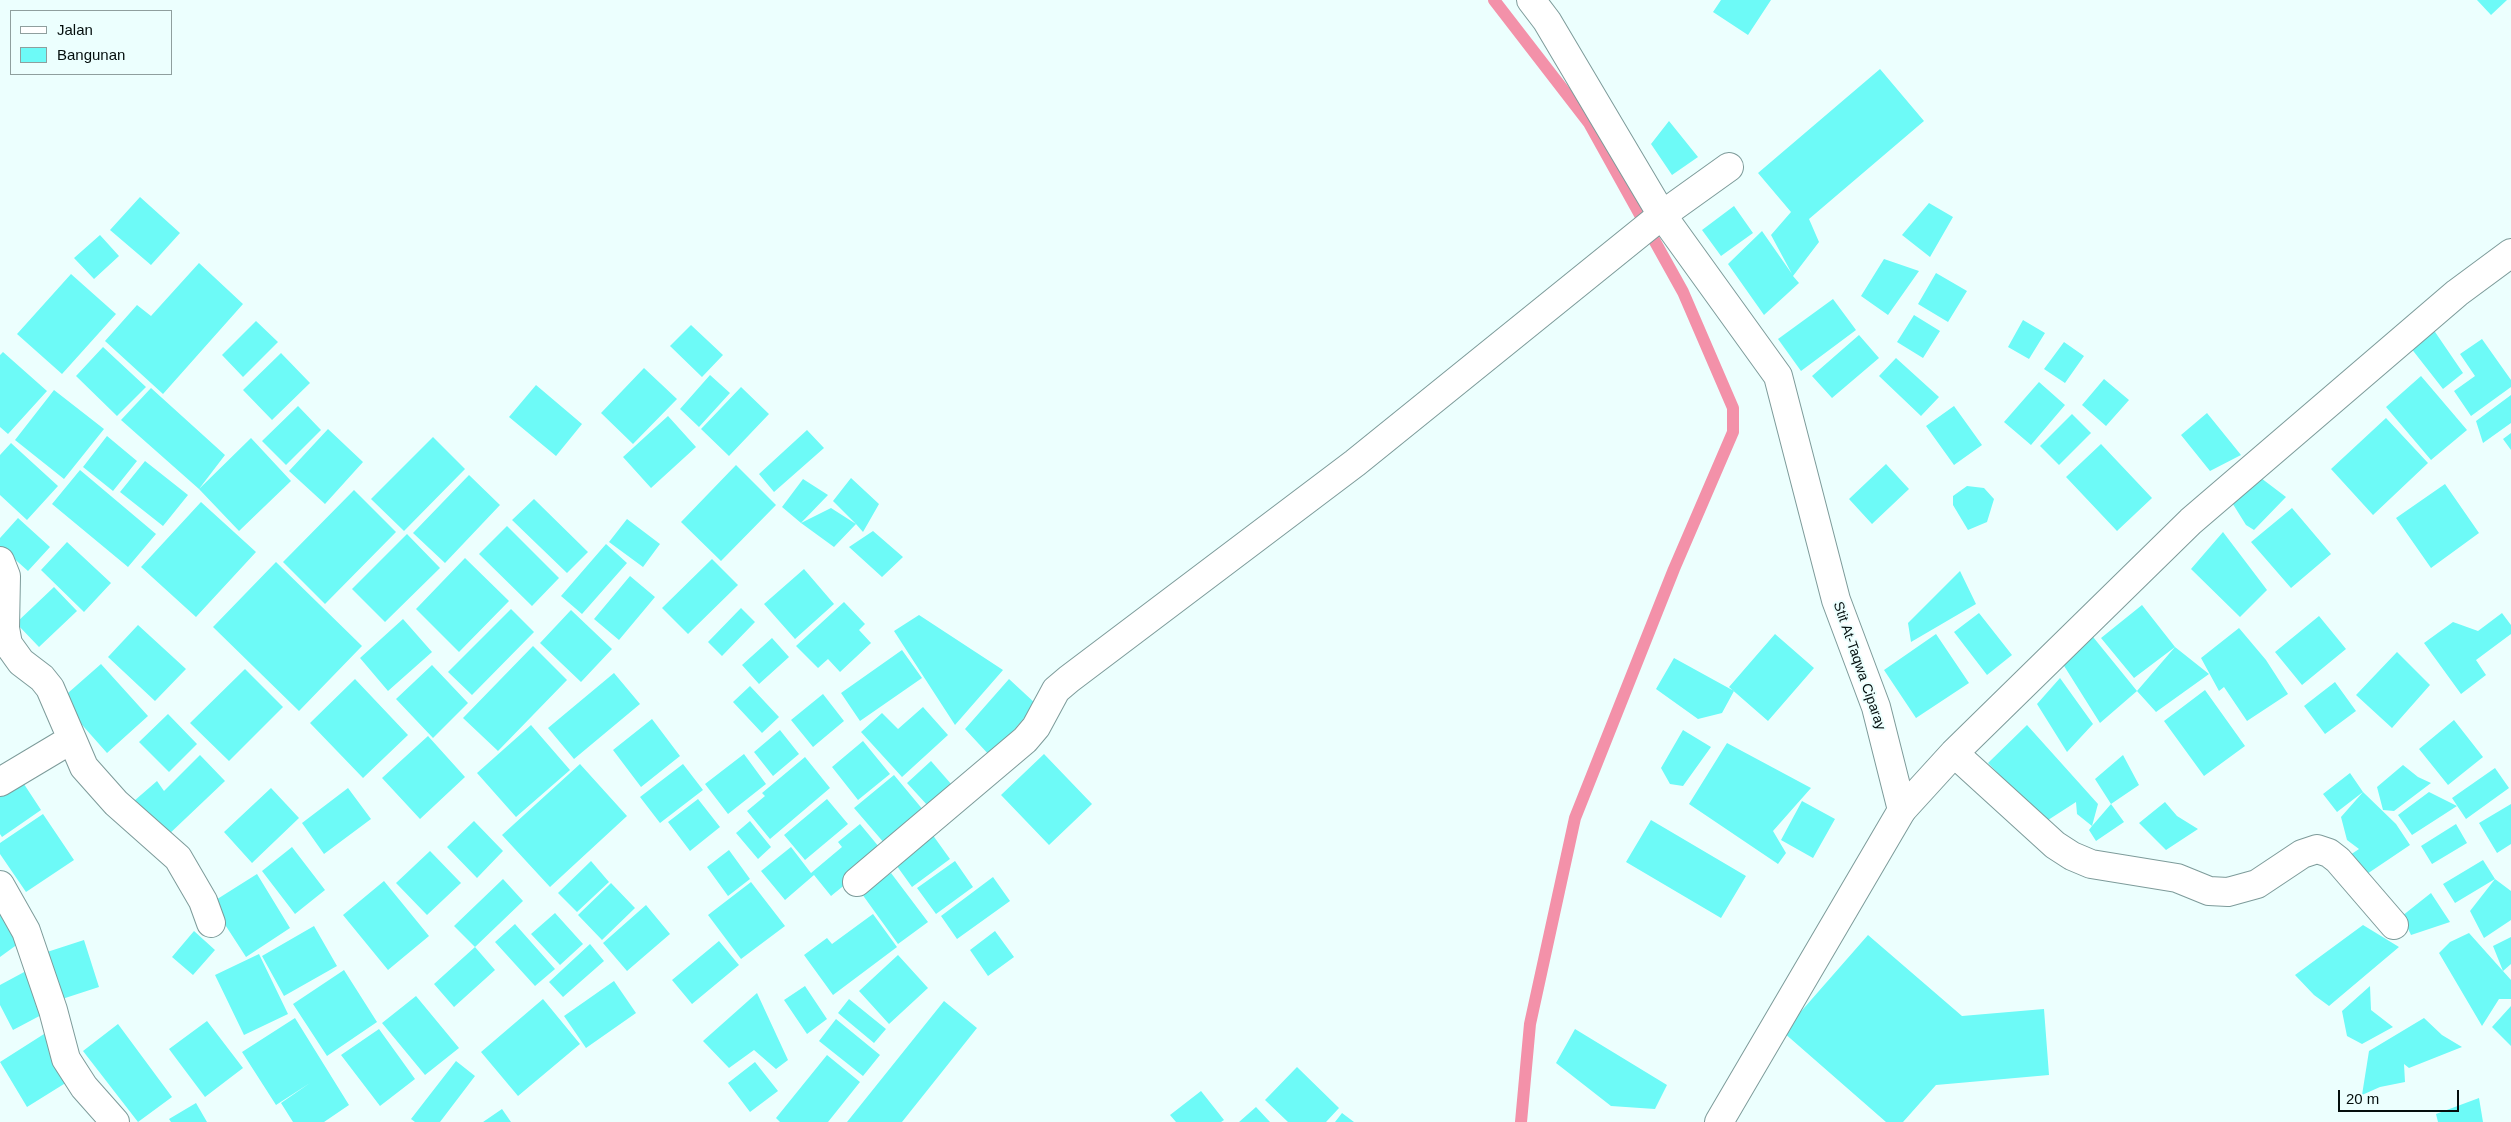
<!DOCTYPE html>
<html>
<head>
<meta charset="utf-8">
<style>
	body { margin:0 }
	#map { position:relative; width:2511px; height:1122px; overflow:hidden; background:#ecfffe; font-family:Arial,sans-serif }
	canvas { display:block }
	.legend { position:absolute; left:10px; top:10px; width:162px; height:65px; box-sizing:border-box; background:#ecfffe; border:1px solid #8f9f9e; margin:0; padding:6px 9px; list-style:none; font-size:15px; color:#040e0d }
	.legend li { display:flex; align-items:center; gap:10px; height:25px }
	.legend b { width:25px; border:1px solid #8f9f9e }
	.scale { position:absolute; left:2338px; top:1090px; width:121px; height:22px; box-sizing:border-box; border:2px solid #040e0d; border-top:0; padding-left:6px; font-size:15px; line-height:18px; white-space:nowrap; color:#040e0d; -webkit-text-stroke:4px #ecfffe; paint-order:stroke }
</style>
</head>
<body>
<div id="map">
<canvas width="2511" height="1122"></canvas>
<ul class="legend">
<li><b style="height:6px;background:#fff"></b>Jalan</li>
<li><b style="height:14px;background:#6dfaf7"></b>Bangunan</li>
</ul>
<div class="scale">20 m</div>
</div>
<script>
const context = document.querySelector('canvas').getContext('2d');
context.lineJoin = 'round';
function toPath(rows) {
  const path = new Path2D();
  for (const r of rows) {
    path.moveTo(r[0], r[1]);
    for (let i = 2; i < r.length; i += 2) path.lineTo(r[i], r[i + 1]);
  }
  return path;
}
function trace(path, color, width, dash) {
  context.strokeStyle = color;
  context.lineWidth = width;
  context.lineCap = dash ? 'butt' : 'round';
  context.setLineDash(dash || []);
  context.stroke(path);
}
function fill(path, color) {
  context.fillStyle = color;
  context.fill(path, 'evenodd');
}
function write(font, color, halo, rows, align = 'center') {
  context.font = font + ' Arial,sans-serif';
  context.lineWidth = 4;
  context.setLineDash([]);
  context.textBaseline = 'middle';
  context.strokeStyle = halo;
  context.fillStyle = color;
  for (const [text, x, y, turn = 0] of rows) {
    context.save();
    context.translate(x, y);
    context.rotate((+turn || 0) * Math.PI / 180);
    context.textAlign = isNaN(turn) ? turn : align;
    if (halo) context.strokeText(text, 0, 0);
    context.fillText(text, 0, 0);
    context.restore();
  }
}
trace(toPath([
	[1494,0,1589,123,1683,292,1733,408,1733,432,1674,569,1575,818,1530,1024,1521,1122]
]), '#f391a9', 12);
fill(toPath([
	[1721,0,1771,0,1748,35,1713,12],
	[2477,0,2507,0,2491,15],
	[1880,69,1924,121,1809,219,1819,242,1793,276,1799,283,1764,315,1728,264,1762,231,1792,274,1771,235,1791,212,1758,173],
	[1669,121,1698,157,1672,175,1651,144],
	[140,197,180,233,151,265,110,230],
	[1929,203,1953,217,1930,257,1902,235],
	[1734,206,1753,233,1721,256,1702,230],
	[100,235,119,256,94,279,74,258],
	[1884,259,1919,271,1888,315,1861,296],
	[199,263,243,304,163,394,105,341,137,305,151,316],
	[1936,273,1967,291,1948,322,1918,304],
	[71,274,116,314,62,374,17,334],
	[1833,299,1856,330,1801,371,1778,339],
	[1914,315,1940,331,1923,358,1897,342],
	[2023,320,2045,333,2029,359,2008,347],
	[256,321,278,342,243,377,222,355],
	[691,325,723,355,702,377,670,346],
	[2431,326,2463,373,2443,389,2407,343],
	[1859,335,1879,358,1832,398,1812,376],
	[2482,339,2511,380,2511,387,2471,416,2454,391,2475,376,2460,354],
	[2064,342,2084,356,2065,383,2044,369],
	[103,347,146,387,117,416,76,376],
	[3,352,47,391,8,434,0,427,0,355],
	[281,353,310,383,272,420,243,390],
	[1896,358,1939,397,1921,416,1879,376],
	[644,368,677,399,633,444,601,413],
	[710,375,730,393,699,427,680,409],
	[2421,376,2467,430,2431,460,2386,407],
	[2104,379,2129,400,2106,426,2082,405],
	[2039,382,2065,405,2031,445,2004,422],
	[536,385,582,424,556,456,509,417],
	[741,387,769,414,729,456,701,429],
	[151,388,225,455,199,489,121,420],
	[54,390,104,429,64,479,15,440],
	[2511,395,2511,423,2483,443,2476,421],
	[298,406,321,430,286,465,262,441],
	[1954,406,1982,445,1954,465,1926,426],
	[2207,413,2241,455,2210,471,2181,435],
	[2072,414,2091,433,2059,465,2040,446],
	[668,416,696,447,651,488,623,457],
	[2386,418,2428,463,2373,515,2331,469],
	[328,429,363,462,325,504,289,471],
	[807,430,824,448,774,492,759,474],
	[2511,433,2511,450,2503,439],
	[107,436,137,461,113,491,83,467],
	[433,437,465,469,404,531,371,499],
	[251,438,291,481,239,531,199,489],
	[11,443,58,486,27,520,0,495,0,455],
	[2101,444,2152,498,2117,531,2066,477],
	[145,461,188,495,163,526,120,492],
	[1886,464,1909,489,1872,524,1849,499],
	[736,465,776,505,721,561,681,522],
	[80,470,156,534,128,567,52,504],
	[469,475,500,505,445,563,413,533],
	[2257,475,2286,497,2254,530,2246,525,2231,501],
	[851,478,879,504,863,532,856,524,834,547,801,523,782,507,803,479,828,495,801,523,831,508,856,524,833,501],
	[2445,484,2479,533,2431,568,2396,518],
	[1967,486,1984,488,1994,499,1987,522,1968,530,1953,505,1953,496],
	[354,490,396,532,325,604,283,562],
	[534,499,588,552,567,573,512,520],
	[201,502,256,552,196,617,141,567],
	[2292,508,2331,554,2291,588,2251,542],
	[18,518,50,547,28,571,0,546,0,538],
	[627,519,660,544,643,567,609,542],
	[507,526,559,578,532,606,479,554],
	[873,531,903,557,882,577,849,547],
	[2223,532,2267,590,2240,617,2191,569],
	[407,534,440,568,385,622,352,589],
	[67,542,111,583,84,612,41,570],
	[606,544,627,563,582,614,561,596],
	[465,558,509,601,459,652,416,609],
	[712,559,738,585,688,634,662,608],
	[276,562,362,646,299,711,213,627],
	[804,569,834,604,795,639,764,604],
	[1960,571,1976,604,1911,642,1908,623],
	[630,576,655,597,619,640,594,619],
	[54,587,77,611,39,647,16,623],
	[844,602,865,624,859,630,871,643,840,672,828,659,818,668,796,646],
	[2142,605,2175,647,2134,678,2101,638],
	[741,608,755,622,722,656,708,642],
	[511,609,534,632,472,695,448,672],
	[571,610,612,649,581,682,540,643],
	[1979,613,2012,655,1987,675,1954,632],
	[2502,613,2511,625,2511,634,2476,660,2486,675,2461,694,2424,643,2453,622,2478,631],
	[919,615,1003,670,955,725,894,631],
	[2319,616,2346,649,2302,685,2275,652],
	[403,619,432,652,388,691,360,658],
	[138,625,186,669,155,701,108,657],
	[2239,628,2266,660,2288,694,2247,721,2224,687,2219,691,2201,658],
	[2089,632,2137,691,2175,647,2209,674,2156,712,2137,691,2100,723,2061,661],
	[1775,634,1814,668,1768,721,1729,687],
	[1936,634,1969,683,1916,718,1884,670],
	[772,638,789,657,759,684,742,665],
	[533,646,567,680,498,751,463,718],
	[902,650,922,678,860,721,841,693],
	[2397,652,2430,685,2392,728,2356,695],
	[1674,658,1734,691,1722,713,1698,719,1656,689],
	[101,664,148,716,107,753,60,700],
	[432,665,468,703,433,738,396,699],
	[245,669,283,707,229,761,190,723],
	[614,673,640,704,574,759,548,728],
	[2060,678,2093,724,2067,752,2037,704],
	[355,679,408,735,363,778,310,723],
	[1009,679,1036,704,991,757,965,729],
	[2335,682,2356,711,2325,734,2304,706],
	[750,686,779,717,762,733,733,702],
	[2205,690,2245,746,2204,776,2164,721],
	[823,694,844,721,813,747,791,720],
	[923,707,948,735,902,777,861,732,882,713,898,729],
	[168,714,197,744,169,772,139,742],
	[652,719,680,756,641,787,613,750],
	[2454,720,2483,757,2448,785,2419,749],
	[531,725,570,770,516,817,477,773],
	[2027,725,2098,804,2092,826,2111,804,2124,822,2096,841,2089,830,2092,826,2077,814,2076,802,2045,822,1988,763],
	[780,730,799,754,773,776,754,752],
	[1683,730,1711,747,1683,786,1670,784,1661,768],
	[428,736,465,777,420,819,382,778],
	[863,741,890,774,858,800,832,767],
	[1727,743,1811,788,1773,831,1786,853,1778,864,1689,804],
	[744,754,766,784,728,814,705,784],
	[1044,754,1092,804,1049,845,1001,795],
	[200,755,225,781,166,837,134,801,157,781,164,791],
	[2123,755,2139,785,2111,804,2095,779],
	[805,757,830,788,770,839,747,811,765,796,762,793],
	[931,761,952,785,928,806,907,783],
	[580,764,627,816,550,887,502,835],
	[683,764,703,790,660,823,640,797],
	[2403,765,2418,777,2431,783,2394,811,2383,810,2377,787],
	[2495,768,2509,788,2466,819,2452,798],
	[2350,773,2363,792,2337,812,2323,794],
	[894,775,924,811,885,844,854,808],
	[22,781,41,810,2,837,0,834,0,795],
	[271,788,299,818,252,863,224,832],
	[348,788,371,819,324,854,302,823],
	[2363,792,2396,824,2410,845,2364,876,2350,855,2359,849,2347,840,2341,817],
	[2429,792,2457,806,2412,835,2398,815],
	[698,799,720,827,690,851,668,822],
	[827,799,848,824,805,860,784,835],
	[1802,801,1835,819,1813,858,1781,840],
	[2165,802,2177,816,2198,829,2166,850,2139,823],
	[2511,804,2511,844,2497,853,2479,823],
	[43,814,74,860,26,892,0,854,0,843],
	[1651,820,1746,876,1721,918,1626,862],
	[474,821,503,851,477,878,447,847],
	[750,821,771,847,758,859,736,833],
	[860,824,884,853,831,896,814,875,785,900,761,871,791,847,811,873,842,847,838,842],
	[2456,824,2467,843,2432,864,2421,846],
	[932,834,950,859,912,887,894,862],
	[292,847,325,890,295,914,262,871],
	[729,850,750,879,728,896,707,867],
	[430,851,461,883,427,915,396,883],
	[2483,860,2495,879,2455,903,2443,884],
	[591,861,609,882,577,912,558,893],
	[955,861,973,887,936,914,917,888],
	[891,873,928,922,898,944,862,894],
	[257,874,290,928,246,957,211,903],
	[993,877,1010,901,957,939,941,916],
	[503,879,523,901,475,947,495,970,454,1007,434,984,475,947,454,926],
	[2495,879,2511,891,2511,920,2484,938,2470,911],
	[384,881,429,936,388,970,343,915],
	[751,882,785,926,741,959,708,915],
	[611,883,635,908,602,940,578,915],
	[2431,893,2450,922,2411,935,2402,916],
	[646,905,670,934,627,971,603,943],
	[0,909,22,941,0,957],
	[555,913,583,944,560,965,531,934],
	[873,914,897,947,833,995,804,955,827,938,832,944],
	[515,924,555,969,535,986,495,942],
	[2363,925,2399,947,2329,1006,2314,995,2295,975],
	[314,926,337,966,284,996,262,956],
	[194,931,215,950,193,975,172,957],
	[995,931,1014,957,988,976,970,950],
	[2469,933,2511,980,2511,999,2499,999,2482,1026,2439,953,2450,942],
	[1868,935,1962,1016,2044,1009,2049,1075,1936,1085,1903,1122,1886,1122,1783,1032],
	[2511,937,2511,964,2503,971,2493,946],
	[84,940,99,987,59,1000,44,953],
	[719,941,739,965,692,1004,672,980],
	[590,944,604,961,563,997,549,982],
	[259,954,288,1014,244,1035,215,975],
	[898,955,928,988,889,1024,859,991],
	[344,970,377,1022,327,1056,293,1004],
	[26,971,47,1012,13,1030,0,1005,0,985],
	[614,981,636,1013,586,1048,564,1016],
	[805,986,827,1019,807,1034,784,1000],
	[2370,986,2371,1010,2393,1027,2362,1044,2347,1036,2342,1011],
	[757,993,788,1060,776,1069,754,1050,729,1068,703,1041],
	[416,996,459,1048,425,1075,382,1023],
	[543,999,580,1044,518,1096,481,1052],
	[849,999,886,1029,874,1043,838,1013],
	[944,1001,977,1028,902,1122,847,1122],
	[2511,1006,2511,1046,2492,1027],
	[295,1018,349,1105,324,1122,293,1122,281,1103,310,1083,276,1105,242,1052],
	[2424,1018,2442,1035,2462,1047,2409,1068,2404,1064,2405,1082,2380,1087,2362,1095,2369,1051],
	[836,1019,880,1055,863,1076,819,1041],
	[207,1021,243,1068,205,1097,169,1049],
	[118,1024,172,1097,138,1122,83,1051],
	[379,1029,415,1079,380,1106,341,1055],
	[1575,1029,1667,1085,1655,1109,1611,1106,1556,1063],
	[44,1034,72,1079,27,1107,0,1062],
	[827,1055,860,1082,828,1122,780,1122,776,1118],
	[456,1061,475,1076,440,1122,415,1122,411,1119],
	[755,1062,778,1091,750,1112,728,1083],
	[1297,1067,1339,1108,1326,1122,1288,1122,1265,1100],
	[1201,1091,1224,1120,1221,1122,1176,1122,1170,1115],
	[2479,1098,2483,1122,2438,1122,2436,1114],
	[196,1103,207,1122,171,1122,169,1119],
	[1256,1107,1270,1122,1239,1122],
	[502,1109,511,1122,483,1122],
	[1342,1113,1354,1122,1335,1122]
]), '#6dfaf7');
const minor = toPath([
	[0,561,6,576,5,628,8,644,21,662,42,678,50,688,72,739,0,782],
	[72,739,84,767,116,803,178,858,203,901,211,923],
	[1954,753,2055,845,2072,856,2091,864,2177,878,2209,891,2228,892,2257,884,2302,854,2317,849,2329,853,2338,860,2394,925],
	[1902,810,1954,753,2191,521,2457,293,2511,253],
	[857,882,1025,740,1036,727,1056,690,1069,679,1355,463,1662,215,1729,167],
	[0,885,26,931,53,1010,66,1059,84,1087,115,1122]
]);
const major = toPath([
	[1531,0,1547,21,1662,215,1778,376,1836,600,1876,707,1902,810,1719,1122]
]);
trace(minor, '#7d9b9a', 30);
trace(major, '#7d9b9a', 30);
trace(minor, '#fff', 28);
trace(major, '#fff', 28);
write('14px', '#040e0d', '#ecfffe', [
	["Stit At-Taqwa Ciparay",1859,666,71]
]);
</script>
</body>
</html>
